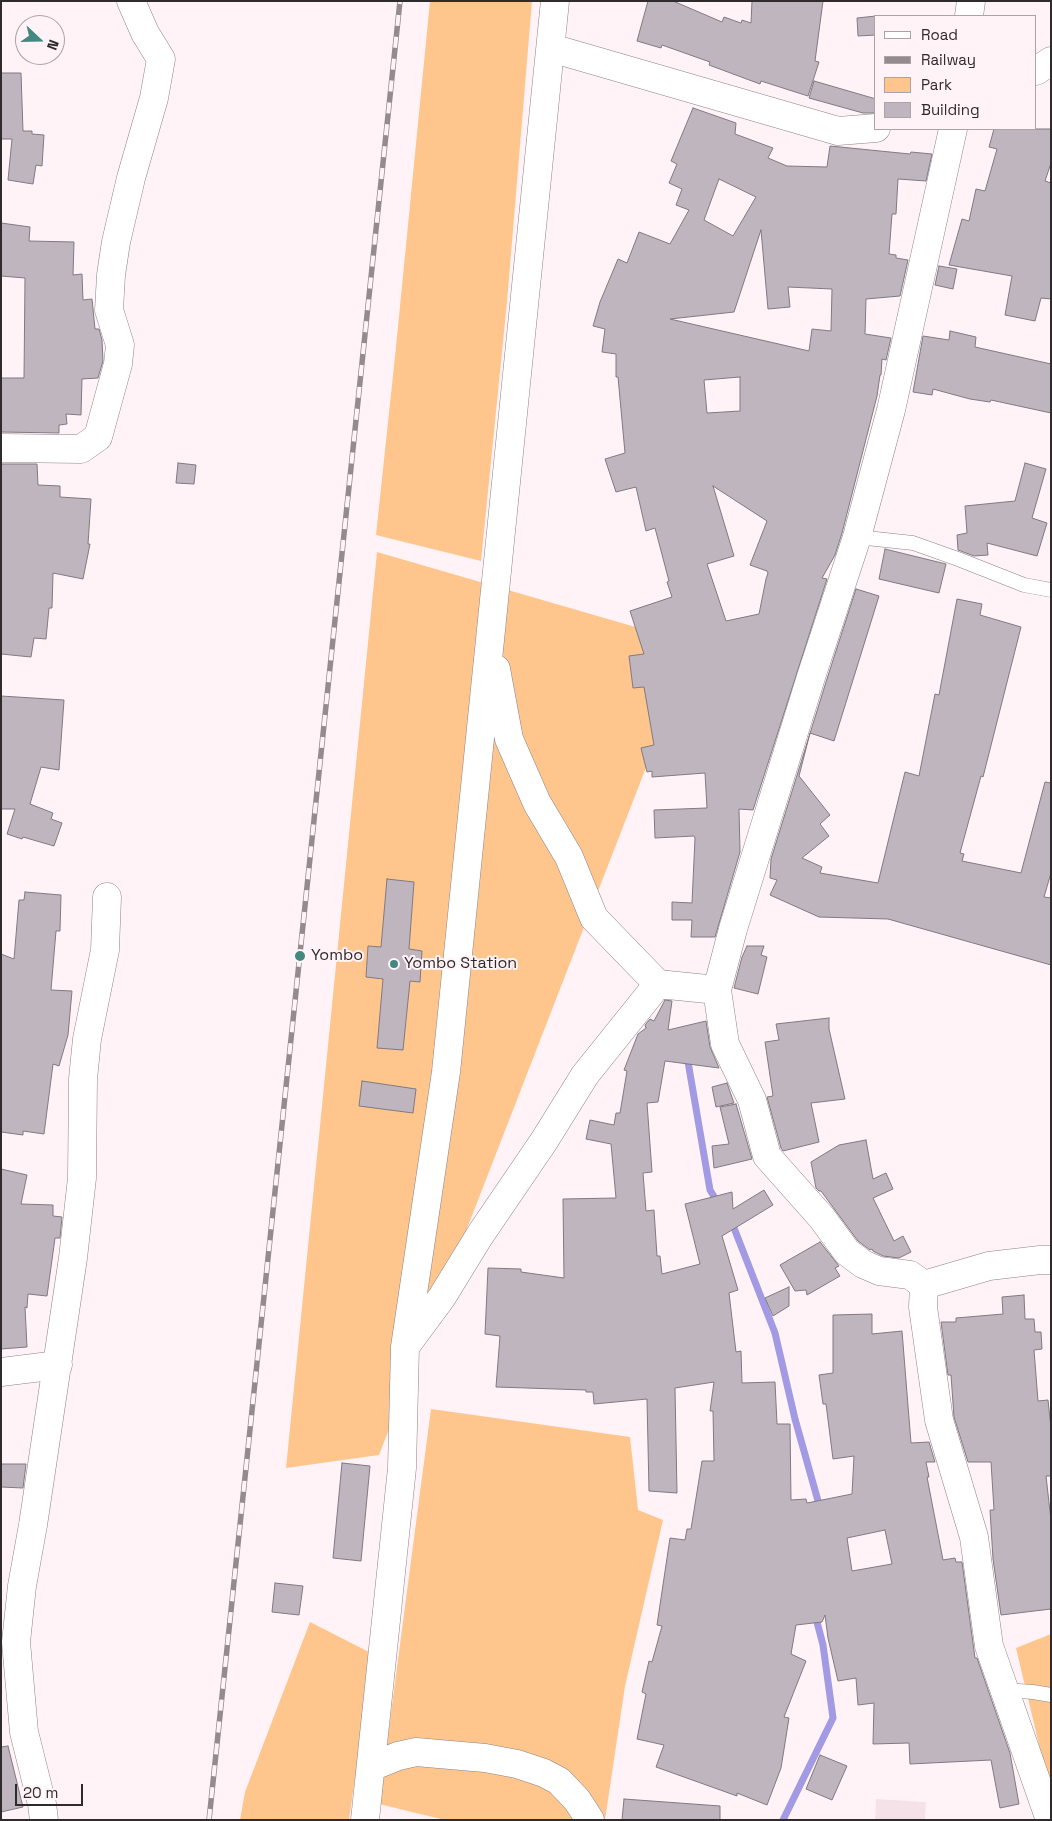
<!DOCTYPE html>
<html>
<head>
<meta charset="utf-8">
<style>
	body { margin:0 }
	#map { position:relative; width:1052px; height:1821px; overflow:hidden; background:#fff3f7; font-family:"Space Grotesk",sans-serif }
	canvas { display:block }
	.frame { position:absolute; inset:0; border:2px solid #2f2a2b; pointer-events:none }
	.legend { position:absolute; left:874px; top:15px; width:162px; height:115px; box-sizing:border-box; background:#fff3f7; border:1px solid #aca3a5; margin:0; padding:6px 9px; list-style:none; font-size:15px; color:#2f2a2b }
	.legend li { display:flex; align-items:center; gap:10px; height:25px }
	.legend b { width:25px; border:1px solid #aca3a5 }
	.north { position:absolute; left:15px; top:15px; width:50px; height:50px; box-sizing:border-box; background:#fff3f7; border:1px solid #aca3a5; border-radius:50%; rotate:111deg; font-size:14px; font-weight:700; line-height:20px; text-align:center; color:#2f2a2b }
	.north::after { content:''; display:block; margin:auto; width:18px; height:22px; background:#438980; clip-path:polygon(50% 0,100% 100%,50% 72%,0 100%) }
	.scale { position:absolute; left:15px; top:1784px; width:68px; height:22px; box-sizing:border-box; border:2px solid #2f2a2b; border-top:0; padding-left:6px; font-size:15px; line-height:18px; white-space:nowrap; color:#2f2a2b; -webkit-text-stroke:4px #fff3f7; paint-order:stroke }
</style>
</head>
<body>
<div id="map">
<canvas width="1052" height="1821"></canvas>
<div class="frame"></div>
<ul class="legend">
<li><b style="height:6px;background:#fff"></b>Road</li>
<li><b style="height:6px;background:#938b8d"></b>Railway</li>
<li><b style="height:14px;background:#fec68d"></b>Park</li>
<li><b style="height:14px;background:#beb5be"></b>Building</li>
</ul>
<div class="north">N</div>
<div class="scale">20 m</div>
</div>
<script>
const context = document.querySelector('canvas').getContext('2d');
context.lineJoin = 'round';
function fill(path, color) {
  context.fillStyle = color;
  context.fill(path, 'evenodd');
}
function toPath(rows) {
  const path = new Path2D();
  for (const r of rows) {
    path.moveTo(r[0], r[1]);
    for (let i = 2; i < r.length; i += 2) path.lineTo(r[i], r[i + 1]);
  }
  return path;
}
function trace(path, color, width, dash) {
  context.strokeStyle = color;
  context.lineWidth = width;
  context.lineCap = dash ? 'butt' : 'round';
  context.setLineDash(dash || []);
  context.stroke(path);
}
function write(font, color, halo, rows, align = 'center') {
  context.font = font + ' "Space Grotesk",sans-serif';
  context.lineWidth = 4;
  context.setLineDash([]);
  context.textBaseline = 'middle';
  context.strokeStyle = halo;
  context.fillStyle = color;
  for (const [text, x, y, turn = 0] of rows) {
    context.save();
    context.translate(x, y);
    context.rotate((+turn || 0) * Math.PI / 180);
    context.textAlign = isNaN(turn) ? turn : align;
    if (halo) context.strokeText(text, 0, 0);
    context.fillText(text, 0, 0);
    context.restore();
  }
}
fill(toPath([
	[876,1799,926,1802,925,1820,875,1820]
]), '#f5e2e8');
fill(toPath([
	[430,1,532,1,507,302,481,561,376,535,396,347],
	[377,552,694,644,379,1455,286,1468],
	[431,1409,630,1437,638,1510,663,1520,625,1686,605,1820,445,1820,379,1804],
	[310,1622,373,1654,349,1820,240,1820,245,1792],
	[1051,1634,1051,1795,1016,1648]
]), '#fec68d');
trace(toPath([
	[687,1056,710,1190,718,1203],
	[730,1221,734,1228,775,1333,795,1419,820,1508],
	[783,1820,833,1718,823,1645,817,1622,818,1613]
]), '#a29ae2', 7);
const building = toPath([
	[648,1,673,1,722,22,724,17,741,23,742,20,751,23,752,1,823,1,815,61,819,62,808,96,761,81,760,84,709,65,710,62,662,45,661,48,637,41,648,1],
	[876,16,876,35,858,36,857,18,876,16],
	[1,73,21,73,23,131,32,131,32,134,44,135,42,166,36,165,33,184,8,180,12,139,1,139,1,73],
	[814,81,876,99,876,113,863,113,809,98,814,81],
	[693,108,736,123,735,134,773,148,768,158,787,166,827,167,830,146,910,154,911,152,932,154,926,181,898,179,896,214,892,214,889,254,896,255,896,258,908,260,900,296,866,299,865,334,891,338,886,360,882,359,881,375,880,375,877,396,842,533,835,555,822,578,827,579,753,810,739,809,740,852,715,937,691,937,692,920,672,920,672,902,692,903,695,838,694,836,655,838,654,810,707,808,705,773,652,777,652,771,647,772,641,748,654,745,644,687,633,688,629,656,644,654,630,611,672,597,667,582,669,581,655,528,646,531,636,487,616,492,605,459,625,453,618,377,616,377,616,354,602,352,605,329,593,326,600,302,618,259,627,263,639,232,670,244,689,210,676,205,682,189,669,183,677,164,671,161,693,108],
	[719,179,756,197,733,236,704,220,719,179],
	[761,230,768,309,790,307,788,287,832,289,831,331,812,329,809,351,670,319,734,312,761,230],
	[740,377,740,411,707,413,704,380,740,377],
	[713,486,767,521,750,565,767,571,768,573,766,579,759,614,726,621,707,564,734,556,713,486],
	[994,129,1051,129,1051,163,1045,181,1051,183,1051,299,1041,298,1035,321,1005,315,1012,276,949,265,962,219,969,221,976,189,985,191,997,149,989,147,994,129],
	[1,223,30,227,29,241,74,242,73,275,82,274,83,300,92,299,95,329,99,329,102,340,103,361,98,378,82,379,81,415,66,414,67,424,59,425,59,433,1,432,1,378,24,378,25,278,1,276,1,223],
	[939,266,957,269,953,289,935,285,939,266],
	[950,331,976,337,975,347,1051,364,1051,413,991,400,990,402,970,399,933,389,932,395,913,392,923,336,949,340,950,331],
	[178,463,196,465,194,484,176,483,178,463],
	[1025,463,1046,469,1032,518,1047,523,1037,556,987,543,988,555,974,556,958,550,957,535,967,533,965,506,1015,501,1025,463],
	[1,464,37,464,38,485,60,486,60,497,91,499,88,544,90,544,83,579,53,573,52,608,49,608,46,639,34,638,31,657,1,654,1,464],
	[885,549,946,564,939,593,879,579,885,549],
	[856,589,879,596,834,741,810,733,799,776,830,815,820,824,829,836,802,858,822,867,820,873,878,883,905,772,919,776,935,694,939,695,957,599,982,604,980,615,1021,627,983,777,981,776,960,853,964,854,962,861,1021,873,1045,782,1051,783,1051,873,1044,897,1051,898,1051,965,888,919,819,917,770,895,777,880,770,878,771,859,826,682,856,589],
	[1,696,64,700,59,770,41,767,30,804,53,813,51,819,62,823,54,846,23,837,22,839,7,834,15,809,1,809,1,696],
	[387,879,414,882,409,949,422,951,420,982,410,981,403,1050,377,1048,383,979,366,977,368,946,381,947,387,879],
	[25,892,61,895,60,931,56,931,51,990,72,991,68,1035,59,1066,53,1064,44,1134,23,1131,23,1135,1,1132,1,954,14,959,19,900,24,900,25,892],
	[747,946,764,946,761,955,767,957,758,994,734,988,742,957,747,946],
	[665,1000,672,1001,668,1030,706,1021,710,1047,719,1068,665,1061,658,1102,647,1103,652,1172,643,1173,646,1211,654,1210,657,1256,660,1256,662,1274,700,1264,685,1204,732,1192,733,1209,764,1190,773,1205,722,1236,738,1290,729,1293,736,1352,741,1351,742,1383,775,1382,777,1424,790,1424,791,1500,806,1499,807,1503,852,1494,854,1456,833,1459,826,1404,823,1404,819,1375,833,1373,833,1315,872,1314,872,1334,902,1331,911,1443,929,1442,935,1462,926,1462,929,1477,927,1477,943,1560,955,1558,956,1562,962,1562,975,1658,977,1658,1010,1753,1019,1804,1000,1808,991,1760,910,1764,909,1743,873,1744,874,1703,858,1705,856,1678,838,1681,828,1638,825,1615,822,1622,796,1625,791,1654,806,1661,784,1717,789,1718,781,1768,767,1805,737,1793,737,1796,656,1767,664,1745,637,1739,646,1694,642,1692,649,1661,652,1662,662,1626,657,1625,670,1538,685,1540,687,1529,691,1529,702,1461,714,1461,713,1411,710,1411,714,1382,675,1388,677,1493,649,1491,647,1399,594,1404,593,1392,586,1392,586,1390,496,1387,500,1336,485,1334,488,1268,521,1269,521,1272,564,1278,563,1199,616,1198,611,1144,586,1139,590,1120,614,1125,616,1113,620,1113,627,1071,624,1070,638,1034,646,1028,645,1025,650,1019,654,1021,665,1000],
	[885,1530,892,1564,852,1571,847,1538,885,1530],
	[829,1018,829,1029,845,1099,811,1103,819,1142,783,1151,781,1148,767,1097,773,1096,765,1042,779,1040,776,1024,829,1018],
	[362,1081,416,1089,413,1113,359,1106,362,1081],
	[727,1083,734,1103,716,1107,712,1087,727,1083],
	[736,1104,752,1159,714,1168,712,1146,729,1144,720,1107,736,1104],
	[866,1140,873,1179,886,1173,893,1189,873,1198,894,1241,903,1236,911,1252,899,1258,883,1256,873,1251,872,1249,870,1250,858,1241,821,1191,819,1191,816,1188,811,1162,839,1145,866,1140],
	[1,1169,27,1175,21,1204,53,1205,53,1216,62,1217,60,1238,55,1238,47,1296,28,1294,27,1308,25,1307,27,1347,1,1349,1,1169],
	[820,1242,839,1266,835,1268,840,1276,807,1295,806,1290,795,1291,780,1265,820,1242],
	[789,1287,789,1306,773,1316,765,1298,789,1287],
	[1024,1295,1025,1319,1034,1319,1035,1332,1041,1332,1042,1349,1034,1350,1038,1401,1048,1400,1051,1428,1051,1476,1046,1476,1051,1520,1051,1609,1001,1615,993,1559,990,1510,994,1510,991,1462,968,1462,954,1417,951,1375,948,1375,941,1322,956,1322,956,1318,1003,1314,1002,1297,1024,1295],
	[342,1463,370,1466,361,1561,333,1558,342,1463],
	[1,1464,26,1464,23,1488,1,1487,1,1464],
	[275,1583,303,1586,299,1615,272,1612,275,1583],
	[8,1746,23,1807,1,1812,1,1747,8,1746],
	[820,1755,847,1766,832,1800,806,1789,820,1755],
	[624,1799,720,1806,720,1820,622,1820,624,1799]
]);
fill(building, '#beb5be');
trace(building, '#817982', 1);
const service = toPath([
	[857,537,913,543,958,559,1024,585,1051,590],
	[1005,1690,1033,1692,1051,1695]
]);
const minor = toPath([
	[969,16,971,1],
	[551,48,838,131,876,128],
	[1036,71,1051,61],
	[1,448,81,449,98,437,118,364,120,345,109,310,111,275,116,242,131,178,154,98,161,59,145,33,131,1],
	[496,669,509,739,537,803,569,857,594,918,658,984,717,990],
	[924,1285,910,1275,879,1271,863,1264,847,1252,822,1218,767,1156,752,1100,725,1044,717,990,733,929,811,677,857,537,891,410,953,129],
	[408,1343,442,1297,480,1235,544,1141,585,1075,658,984],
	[1,1372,58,1365],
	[371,1767,398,1756,416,1752,485,1758,517,1764,544,1773,559,1781,577,1800,590,1820],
	[44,1820,42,1804,24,1732,16,1642,22,1586,33,1525,73,1258,82,1178,83,1079,87,1039,105,950,107,897],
	[365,1820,402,1468,405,1347,446,1072,555,1]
]);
const tertiary = toPath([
	[1050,1820,989,1646,974,1537,939,1420,923,1307,924,1285,989,1266,1040,1260,1051,1260]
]);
trace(service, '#8e8185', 15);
trace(minor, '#8e8185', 29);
trace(tertiary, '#8e8185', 29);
trace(service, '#fff', 14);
trace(minor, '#fff', 28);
trace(tertiary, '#fff', 28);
const rail = toPath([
	[209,1820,400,1]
]);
trace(rail, '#938b8d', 5.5);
trace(rail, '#fff3f7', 4, [11]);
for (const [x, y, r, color] of [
	[300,956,6,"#438980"],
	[394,964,5,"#438980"]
]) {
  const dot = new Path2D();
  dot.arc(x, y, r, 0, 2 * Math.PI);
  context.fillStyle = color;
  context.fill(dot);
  trace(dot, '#fff3f7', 2);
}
write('16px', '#2f2a2b', '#fff3f7', [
	["Yombo",311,956],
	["Yombo Station",404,964]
], 'left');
</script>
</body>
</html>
